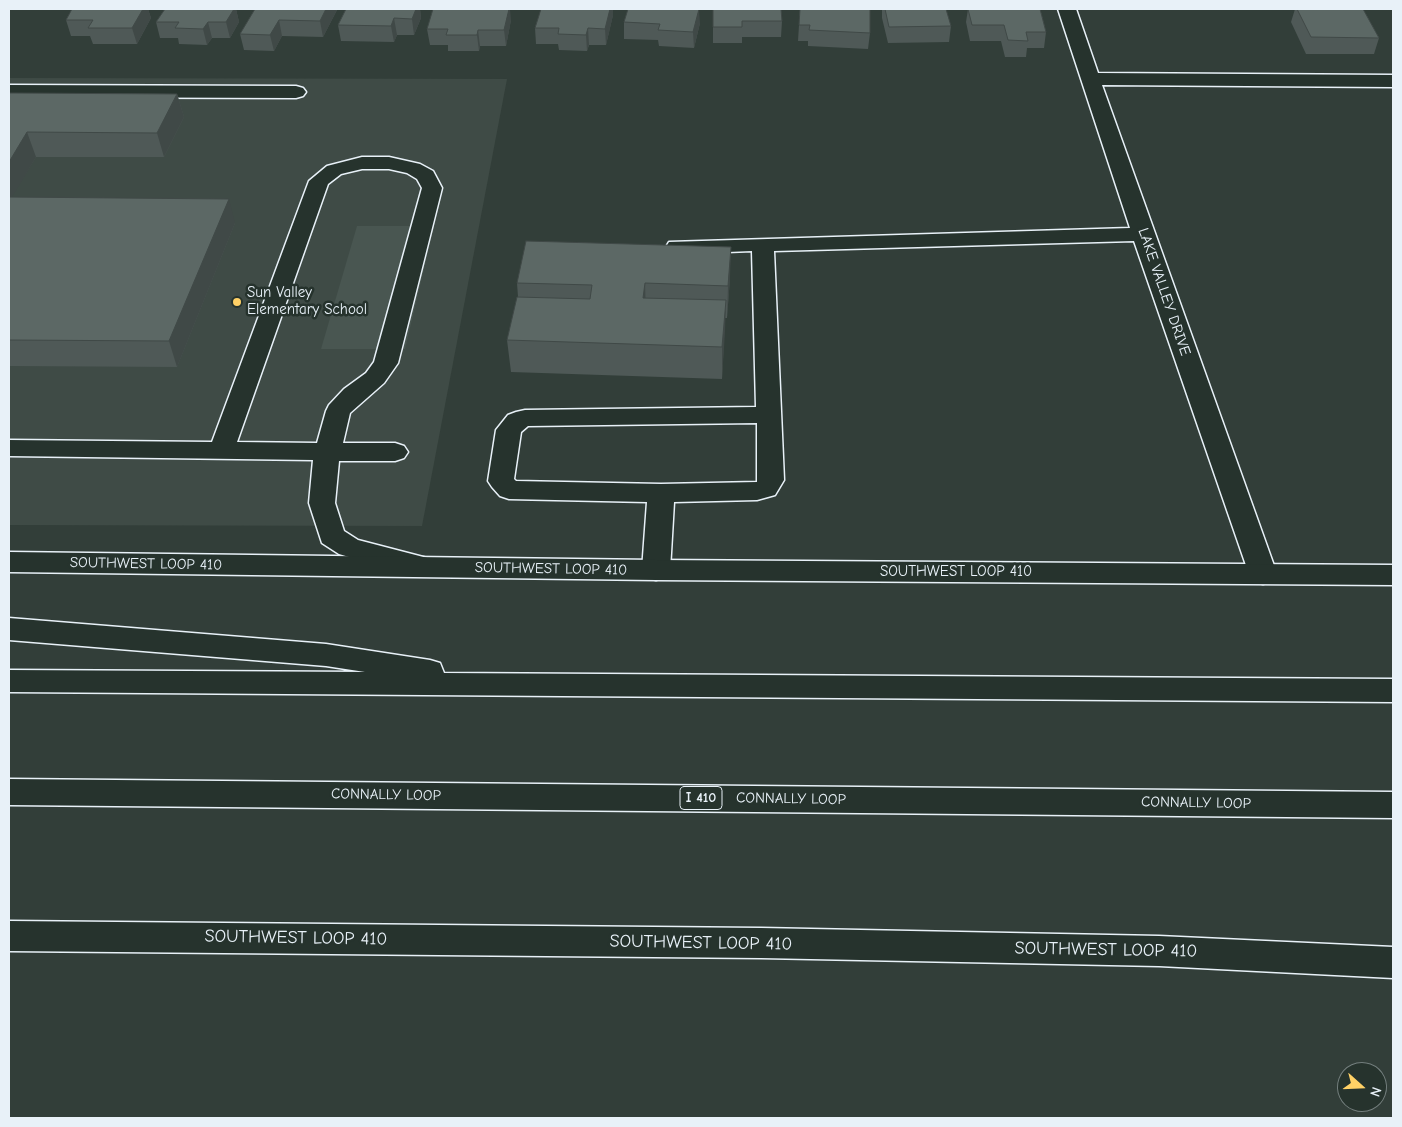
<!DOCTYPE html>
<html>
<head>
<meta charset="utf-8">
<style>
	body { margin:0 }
	#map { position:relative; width:1402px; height:1127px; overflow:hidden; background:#323e39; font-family:"Comic Neue",sans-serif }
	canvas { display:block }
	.frame { position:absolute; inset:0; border:10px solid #e8f1f8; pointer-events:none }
	.north { position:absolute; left:1337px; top:1062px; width:50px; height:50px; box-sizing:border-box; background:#26332d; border:1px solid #747f7e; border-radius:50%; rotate:110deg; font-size:14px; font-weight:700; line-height:20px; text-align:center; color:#e8f1f8 }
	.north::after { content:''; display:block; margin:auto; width:18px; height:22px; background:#ffd166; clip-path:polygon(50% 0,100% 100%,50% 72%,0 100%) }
</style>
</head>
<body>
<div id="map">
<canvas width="1402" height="1127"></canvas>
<div class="frame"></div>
<div class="north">N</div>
</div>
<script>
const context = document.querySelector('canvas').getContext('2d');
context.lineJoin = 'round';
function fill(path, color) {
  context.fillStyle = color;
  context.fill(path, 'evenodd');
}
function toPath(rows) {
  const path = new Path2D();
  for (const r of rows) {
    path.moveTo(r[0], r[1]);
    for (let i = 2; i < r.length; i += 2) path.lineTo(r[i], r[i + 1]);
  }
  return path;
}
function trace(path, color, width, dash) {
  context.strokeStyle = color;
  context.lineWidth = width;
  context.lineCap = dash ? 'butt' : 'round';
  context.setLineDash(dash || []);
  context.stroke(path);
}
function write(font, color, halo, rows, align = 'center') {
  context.font = font + ' "Comic Neue",sans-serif';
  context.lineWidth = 5;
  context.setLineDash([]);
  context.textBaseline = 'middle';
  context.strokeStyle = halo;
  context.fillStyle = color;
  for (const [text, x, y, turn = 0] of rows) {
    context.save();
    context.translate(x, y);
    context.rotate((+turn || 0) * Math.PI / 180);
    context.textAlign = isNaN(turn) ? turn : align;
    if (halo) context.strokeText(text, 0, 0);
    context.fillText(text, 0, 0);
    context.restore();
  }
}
fill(toPath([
	[9,78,507,79,422,526,9,525]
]), '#3f4b46');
fill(toPath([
	[357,226,434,226,405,349,321,349]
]), '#495651');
const minor = toPath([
	[1058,9,1076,9,1098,73,1393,75,1393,87,1102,85,1277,574,1273,581,1263,584,1253,581,1249,574,1134,241,774,251,784,480,775,495,757,500,674,502,670,570,666,577,656,580,646,577,642,570,647,502,509,499,500,496,492,487,488,481,496,430,508,415,516,412,525,410,756,407,752,251,677,254,669,252,666,247,669,242,1130,228,1058,9],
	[757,423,757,482,661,484,516,481,514,479,521,432,528,426,757,423],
	[9,85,296,86,303,88,306,92,303,96,296,98,9,97,9,85],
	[362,157,389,157,420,164,433,171,442,188,398,363,384,383,350,413,343,443,395,443,404,446,408,452,404,458,395,461,339,461,335,503,344,531,358,540,431,559,435,566,431,573,421,576,349,557,339,554,322,543,309,503,313,460,9,456,9,440,212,442,309,181,327,166,362,157],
	[362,169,389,169,407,173,417,179,422,188,374,362,366,373,344,389,329,405,326,411,317,443,237,442,328,184,341,174,362,169]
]);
const major = toPath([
	[9,552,656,560,1393,565,1393,585,656,580,9,572,9,552],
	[9,921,761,928,1159,936,1393,947,1393,978,1159,966,761,958,9,951,9,921]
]);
const highway = toPath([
	[9,618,326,644,430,660,440,663,444,673,1393,679,1393,702,9,692,9,670,365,672,326,666,9,640,9,618],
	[9,779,1393,792,1393,818,9,805,9,779]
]);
trace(minor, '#e8f1f8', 3);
trace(major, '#e8f1f8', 3);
trace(highway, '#e8f1f8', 3);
fill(minor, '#26332d');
fill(major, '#26332d');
fill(highway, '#26332d');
fill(toPath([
	[72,9,148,9,151,18,137,44,93,44,90,36,71,36,66,20],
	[165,9,236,9,239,22,230,38,212,38,207,45,179,44,178,38,160,38,156,22],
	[255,9,337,9,337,10,323,37,282,36,274,51,244,50,240,34],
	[346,9,420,9,421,18,414,35,397,35,394,42,341,41,338,25],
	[713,9,782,21,781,37,742,37,742,43,713,43],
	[800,9,870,33,868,49,808,46,808,41,798,41],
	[882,9,917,9,951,26,949,42,888,43,882,18],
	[968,9,1040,9,1046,32,1044,48,1027,48,1026,57,1005,57,1001,41,970,41,966,22],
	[1295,9,1363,9,1379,38,1374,54,1306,54,1291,22],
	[613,15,606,45,589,45,587,51,559,50,558,44,536,44,535,28],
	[511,20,506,46,480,46,479,51,448,51,448,45,430,45,427,29],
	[624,22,700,23,694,48,659,46,658,40,624,39],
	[9,93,177,94,184,117,164,157,36,157,11,197,235,223,177,367,9,366],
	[730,278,727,318,725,318,722,379,511,372,507,340,518,297,517,283]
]), '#4f5957');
fill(toPath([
	[143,9,148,9,151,18,137,44,132,28],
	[234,9,236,9,239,22,230,38,226,22],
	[326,9,337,9,337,10,323,37,320,21],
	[416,9,420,9,421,18,414,35,412,19],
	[509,9,510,9,511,20,506,46,504,30],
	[610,9,613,9,613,15,606,45,605,29],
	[699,9,700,23,694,48,693,32],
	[394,18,397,35,394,42,391,26],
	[279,20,282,36,274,51,270,35],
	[208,22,212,38,207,45,203,29],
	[588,28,589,45,587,51,586,35],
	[478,30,480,46,479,51,477,35],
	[177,94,184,117,164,157,157,133],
	[27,132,36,157,9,202,9,162],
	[229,199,235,223,177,367,169,341],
	[731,247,730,278,727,318,728,286],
	[645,283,646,315,643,298],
	[726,300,725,332,722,379,722,347]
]), '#404947');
const building = toPath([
	[72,9,143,9,132,28,88,28,93,20,66,20,72,9],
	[165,9,234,9,226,22,208,22,203,29,175,28,179,22,156,22,165,9],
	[255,9,326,9,320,21,279,20,270,35,240,34,255,9],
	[346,9,416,9,412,19,394,18,391,26,338,25,346,9],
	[433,9,509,9,504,30,478,30,477,35,446,35,448,29,427,29,433,9],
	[541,9,610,9,605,29,588,28,586,35,558,34,559,28,535,28,541,9],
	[628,9,699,9,693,32,658,30,660,24,624,22,628,9],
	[713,9,781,9,782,21,742,21,742,27,713,27,713,9],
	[800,9,870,9,870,33,809,30,810,25,799,25,800,9],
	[885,9,946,9,951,26,889,27,885,9],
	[968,9,1040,9,1046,32,1026,32,1028,41,1008,40,1004,25,972,25,968,9],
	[1297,9,1363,9,1379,38,1311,37,1297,9],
	[9,93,177,94,157,133,27,132,9,162,9,93],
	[9,197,229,199,169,341,9,340,9,197],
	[526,241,731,247,728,286,645,283,643,298,726,300,722,347,507,340,517,297,590,299,592,285,517,283,526,241]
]);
fill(building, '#5c6865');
trace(building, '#404947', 1);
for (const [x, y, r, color] of [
	[237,302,5,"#ffd166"]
]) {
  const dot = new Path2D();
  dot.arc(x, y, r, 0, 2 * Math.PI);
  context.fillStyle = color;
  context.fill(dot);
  trace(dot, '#26332d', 2);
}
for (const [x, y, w] of [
	[701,798,42]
]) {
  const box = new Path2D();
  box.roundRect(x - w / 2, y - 11.5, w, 23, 4);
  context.fillStyle = '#26332d';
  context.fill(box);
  trace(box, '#e8f1f8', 1);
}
write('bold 14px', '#e8f1f8', null, [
	["I 410",701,798]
]);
write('15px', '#e8f1f8', '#26332d', [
	["LAKE VALLEY DRIVE",1164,292,71],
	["SOUTHWEST LOOP 410",146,564,1],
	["SOUTHWEST LOOP 410",551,569,1],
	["SOUTHWEST LOOP 410",956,572],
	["CONNALLY LOOP",386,795,1],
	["CONNALLY LOOP",791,799,1],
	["CONNALLY LOOP",1196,803,1]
]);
write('15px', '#e8f1f8', '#26332d', [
	["Sun Valley",247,293],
	["Elementary School",247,310]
], 'left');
write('18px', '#e8f1f8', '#26332d', [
	["SOUTHWEST LOOP 410",296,938,1],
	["SOUTHWEST LOOP 410",701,943,1],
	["SOUTHWEST LOOP 410",1106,950,1]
]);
</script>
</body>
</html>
